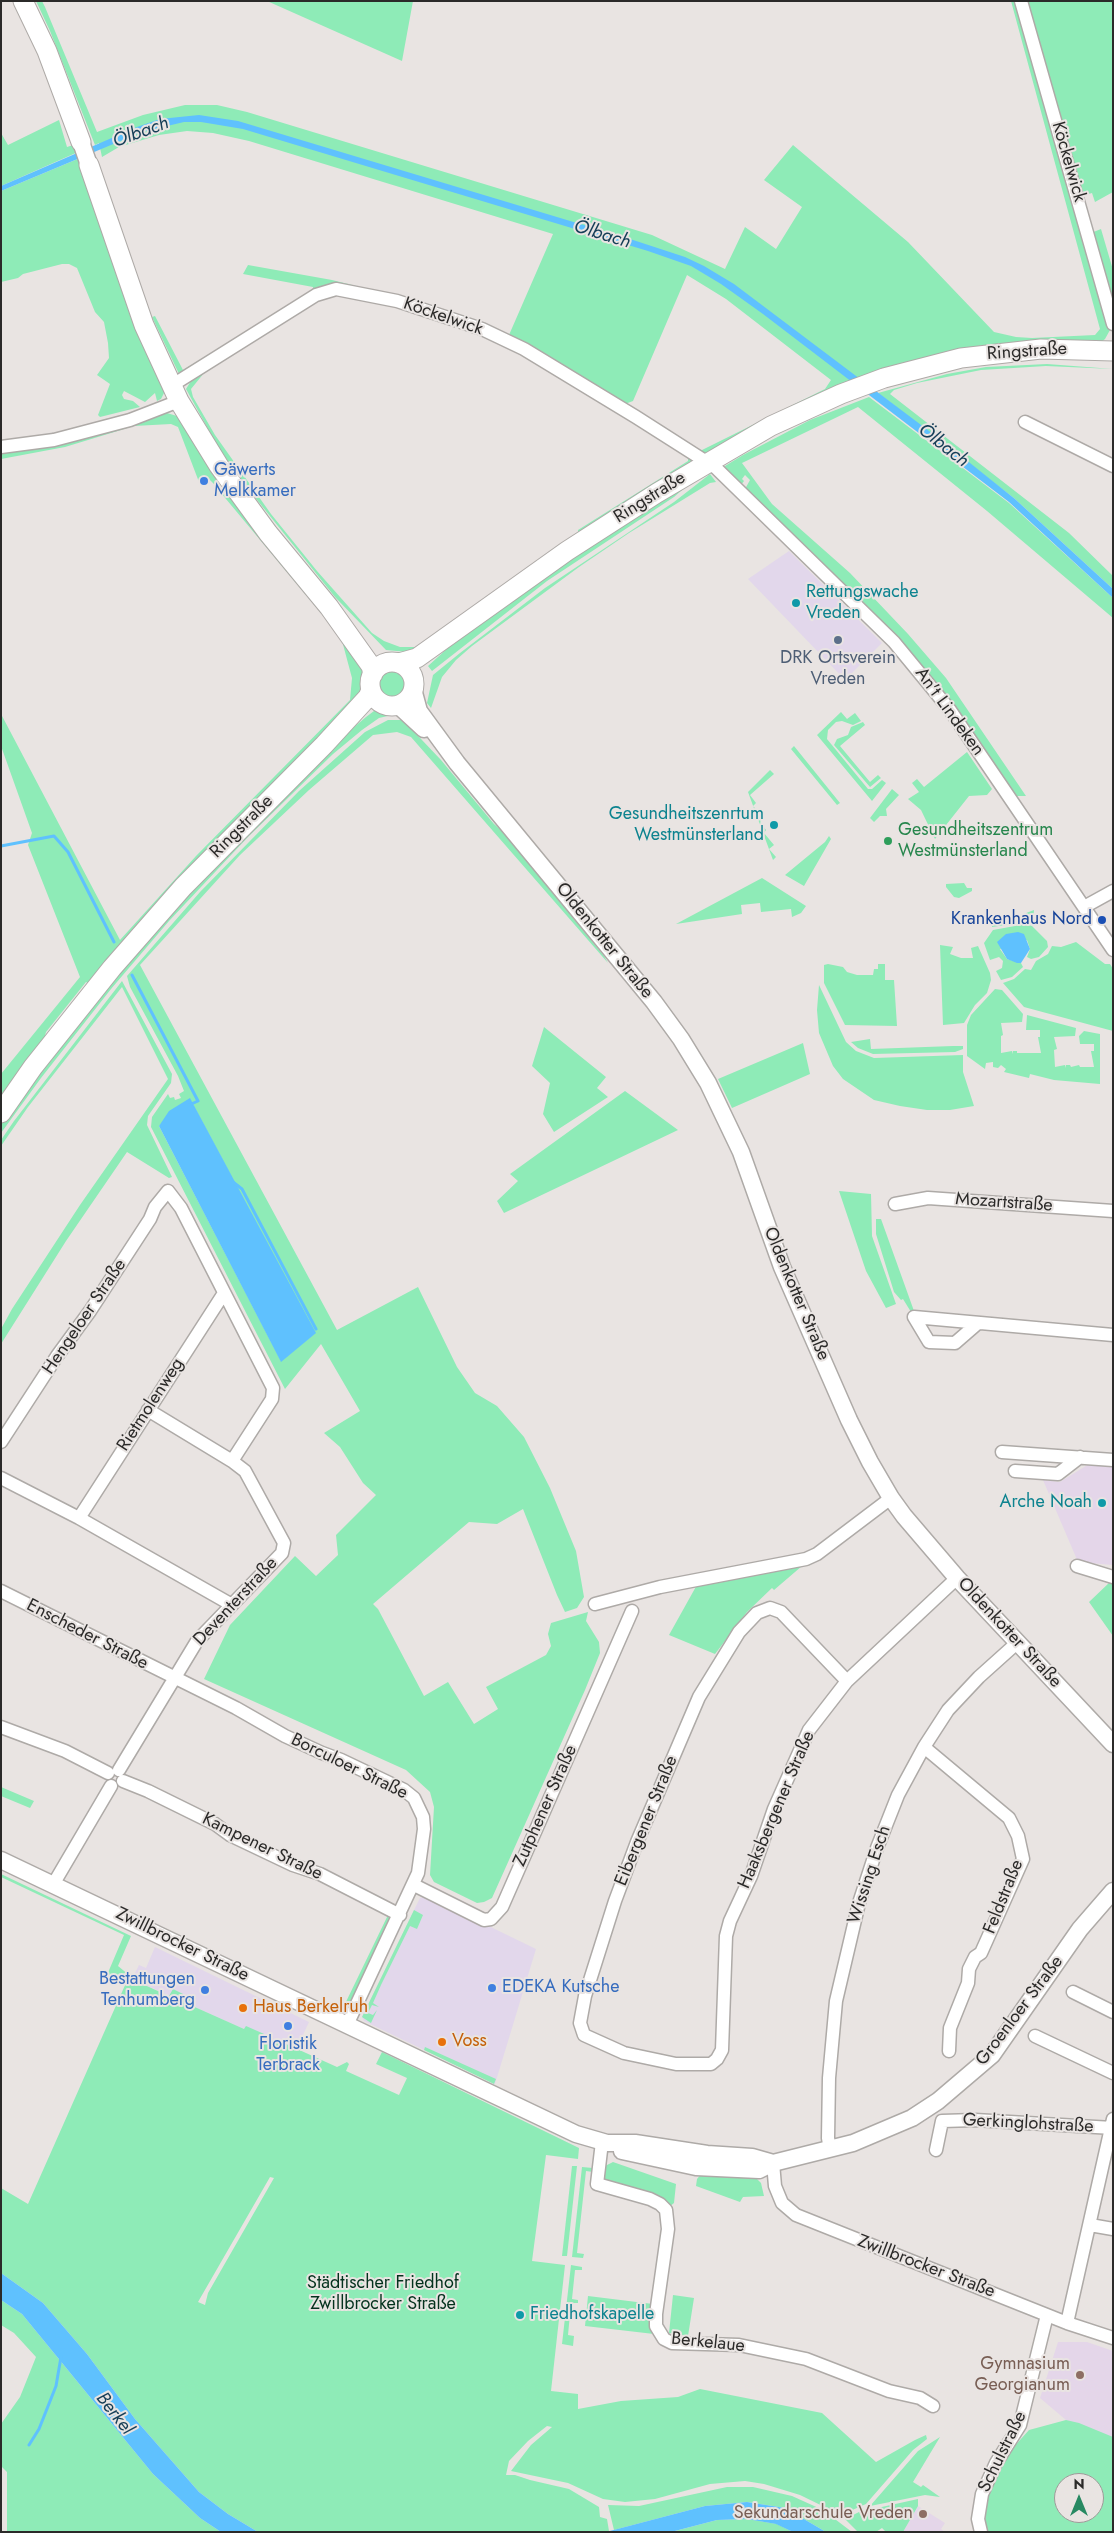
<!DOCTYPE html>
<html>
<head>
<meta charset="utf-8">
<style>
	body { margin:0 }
	#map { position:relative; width:1114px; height:2533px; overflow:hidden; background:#e9e4e2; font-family:Jost,sans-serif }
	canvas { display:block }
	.frame { position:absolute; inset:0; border:2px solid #2b2a29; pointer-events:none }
	.north { position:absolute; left:1054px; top:2473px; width:50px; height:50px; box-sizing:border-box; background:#e9e4e2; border:1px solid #9d9a98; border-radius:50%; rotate:0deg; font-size:14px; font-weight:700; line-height:20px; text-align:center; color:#2b2a29 }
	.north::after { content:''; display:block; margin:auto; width:18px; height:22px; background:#288962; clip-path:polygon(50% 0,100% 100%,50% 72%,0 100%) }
</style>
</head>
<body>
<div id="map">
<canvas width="1114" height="2533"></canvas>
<div class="frame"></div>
<div class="north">N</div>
</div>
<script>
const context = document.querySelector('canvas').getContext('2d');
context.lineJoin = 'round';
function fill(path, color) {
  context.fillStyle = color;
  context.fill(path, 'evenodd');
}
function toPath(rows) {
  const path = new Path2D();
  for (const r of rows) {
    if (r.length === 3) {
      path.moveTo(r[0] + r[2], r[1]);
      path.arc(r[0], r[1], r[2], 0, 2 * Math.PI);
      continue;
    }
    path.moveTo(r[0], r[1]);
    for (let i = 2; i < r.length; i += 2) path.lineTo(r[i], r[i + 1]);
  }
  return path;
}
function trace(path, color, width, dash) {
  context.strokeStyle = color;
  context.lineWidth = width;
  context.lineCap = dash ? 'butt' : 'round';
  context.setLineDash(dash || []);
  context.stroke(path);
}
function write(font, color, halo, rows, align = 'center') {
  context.font = font + ' Jost,sans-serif';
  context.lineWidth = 4;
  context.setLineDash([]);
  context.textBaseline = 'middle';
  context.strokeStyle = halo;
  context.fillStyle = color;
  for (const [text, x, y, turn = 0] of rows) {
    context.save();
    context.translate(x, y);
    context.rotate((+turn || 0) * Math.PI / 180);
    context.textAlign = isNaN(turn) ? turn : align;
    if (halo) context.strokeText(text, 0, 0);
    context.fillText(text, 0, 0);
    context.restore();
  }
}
fill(toPath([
	[789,551,882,643,845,680,748,579],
	[427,1896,536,1949,495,2084,364,2021,362,2017,414,1910,420,1898],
	[155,1947,309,2022,295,2052,132,1979,139,1965,146,1968]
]), '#e2d7eb');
fill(toPath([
	[1089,1464,1113,1466,1113,1565,1078,1562,1043,1480,1060,1482],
	[1058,2342,1087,2342,1113,2351,1113,2445,1065,2422,1066,2420,1040,2398],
	[918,2506,945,2523,941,2529,945,2532,903,2532]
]), '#e4d6e9');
fill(toPath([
	[36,1,42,1,45,7,97,132,143,115,185,105,217,105,247,112,652,235,725,269,745,227,776,249,802,207,764,180,793,145,908,242,994,332,1016,337,1032,338,1095,335,1100,329,1011,1,1016,1,1110,330,1105,339,1100,343,964,351,704,456,698,452,825,389,831,380,726,299,687,275,633,401,625,404,536,353,336,286,180,376,152,317,155,316,183,370,313,291,313,287,243,274,248,265,332,280,404,298,457,314,509,335,553,234,249,141,213,133,187,131,159,135,119,147,102,157,99,143,95,145,50,31],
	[267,1,413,1,402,61],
	[1025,1,1113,1,1113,192,1095,202,1092,193,1082,196],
	[59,120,67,147,76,144,78,152,1,186,1,133,8,145],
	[80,158,165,391,161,399,157,401,155,393,145,402,124,391,122,395,124,399,133,401,140,407,100,417,98,415,110,384,97,375,109,358,108,343,104,322,95,312,77,268,69,264,62,264,23,274,18,278,1,282,1,191],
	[1101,229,1113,270,1113,305,1091,233],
	[337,291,377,298,409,307,483,332,525,352,632,417,630,419,531,358,495,340,450,321,404,307,343,294,329,295,315,300,204,373,191,389,193,397,215,435,271,514,317,571,372,633,384,641,400,647,416,647,578,532,578,530,688,461,688,456,682,451,640,423,691,456,692,464,574,540,418,653,386,650,335,597,249,490,218,447,186,389,194,376,225,354,318,296],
	[1047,364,1113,369,1046,366,981,370,917,383,894,390,890,394,1069,533,1113,576,1113,589,1015,499,878,393,947,374,986,367],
	[869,397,1009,503,1113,598,1113,618,987,511,858,407,742,463,772,504,850,573,908,634,946,678,1026,796,1014,796,905,647,864,603,745,489,750,480,745,475,742,479,744,481,741,485,725,468,725,466,743,455,810,420],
	[167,413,180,417,221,482,218,488,206,476,199,482,178,427,171,424,134,426,65,447,1,459,1,452],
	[710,474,716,482,710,483,629,533,579,567,472,646,456,660,442,677,431,708,427,703,433,675,460,653,545,588,674,502],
	[689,484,674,497,547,581,432,671,428,666,449,647,599,537],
	[229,492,368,673,366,691,91,985,86,982,46,1032,43,1043,1,1099,1,1074,80,977,28,845,32,833,1,746,1,714,120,940,196,856,350,700,352,678,341,637,221,493],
	[393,684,15],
	[382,709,396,710,406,718,392,715,379,718,362,730,333,754,248,837,169,921,111,989,41,1078,1,1133,1,1120,119,968,309,765,366,717,374,711],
	[841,712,847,719,855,713,861,721,853,725,842,721,836,722,828,730,827,739,868,789,872,789,882,780,886,783,872,801,817,735],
	[388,720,403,720,441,760,494,824,503,832,604,956,608,963,411,737,397,732,373,735,309,790,240,855,140,965,337,1330,418,1287,457,1367,475,1393,497,1406,524,1437,550,1488,576,1551,584,1597,577,1608,565,1612,557,1595,523,1509,497,1524,469,1522,373,1604,378,1609,424,1696,448,1682,474,1724,498,1709,486,1687,546,1655,551,1646,548,1634,551,1623,588,1612,586,1621,599,1642,600,1653,585,1690,492,1898,484,1902,477,1903,434,1882,430,1875,434,1807,430,1792,406,1770,204,1679,230,1625,295,1556,316,1576,338,1555,336,1535,376,1495,363,1483,340,1447,324,1433,360,1411,321,1344,285,1389,151,1127,152,1117,168,1094,170,1098,174,1097,175,1100,181,1098,179,1094,184,1091,178,1076,130,987,127,976,200,892,299,791,365,732],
	[190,1099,315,1333,281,1361,159,1126],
	[863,722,865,725,840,746,870,782,878,775,881,778,870,787,834,745,837,739,848,735,851,727],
	[794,746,840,803,837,805,791,749],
	[967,752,992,789,987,795,969,796,935,839,921,810,908,799,919,792,912,783,917,779,924,787],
	[770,770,774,774,750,795,756,803,753,806,764,818,760,822,766,830,764,833,774,845,769,849,776,857,773,860,748,792],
	[892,789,899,795,886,809,887,816,880,816,874,822,870,818],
	[829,836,831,839,804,886,785,875,825,842],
	[762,878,806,906,801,913,792,917,791,909,761,912,760,903,741,905,742,914,676,924],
	[964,883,967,888,972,888,972,891,959,898,954,897,946,887,946,884],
	[1034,910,1033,921,992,927,992,922,1008,920],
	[1026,924,1032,926,1047,941,1048,947,1039,957,1031,959,1027,957,1030,949,1027,940,1000,949,1007,959,1021,963,1023,967,1012,977,1001,980,996,971,1002,968,1003,961,999,957,990,960,984,943,993,930],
	[1076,942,1105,964,1110,964,1113,969,1113,1031,1024,1007,1003,983,1014,979,1025,969,1031,970,1036,961,1048,954,1052,946,1061,947],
	[940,945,953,947,950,954,961,958,973,958,971,948,978,946,990,973,991,980,987,993,975,1005,964,1023,943,1025],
	[828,964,843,967,847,972,857,975,873,975,874,969,878,969,878,964,885,964,885,980,894,980,897,1026,845,1025,824,983,824,965],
	[122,981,172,1074,171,1083,148,1116,147,1125,172,1177,169,1178,127,1152,66,1241,1,1344,1,1329,12,1309,80,1205,168,1079,122,987,28,1107,1,1146,1,1140,14,1121],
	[819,985,846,1042,856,1051,874,1058,963,1055,963,1072,974,1106,950,1110,927,1110,900,1106,874,1100,843,1079,833,1066,819,1033,817,1010],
	[995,989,1002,990,1023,1014,1022,1022,1001,1023,1003,1035,1001,1036,1001,1053,1012,1051,1013,1054,1013,1051,1017,1051,1017,1053,1041,1053,1038,1037,1040,1037,1040,1030,1026,1030,1027,1015,1076,1028,1075,1036,1054,1037,1057,1049,1054,1050,1055,1067,1065,1065,1066,1068,1066,1065,1070,1065,1071,1067,1079,1065,1080,1067,1094,1067,1091,1051,1094,1051,1094,1044,1080,1044,1079,1036,1084,1031,1100,1034,1100,1084,1054,1080,1030,1074,1029,1078,1004,1072,1006,1069,1001,1065,998,1068,993,1067,993,1062,986,1063,985,1069,967,1056,967,1025,971,1015],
	[544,1027,606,1077,597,1088,608,1097,554,1132,543,1114,550,1083,532,1066],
	[870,1039,871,1049,953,1046,963,1046,963,1049,955,1052,873,1054,858,1048,851,1042],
	[803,1043,810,1074,732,1108,718,1079],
	[625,1091,678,1130,504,1213,497,1201,518,1181,510,1174],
	[839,1191,871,1194,872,1236,896,1304,886,1308,866,1271],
	[876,1219,881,1219,914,1311,911,1312,903,1299,901,1300,894,1292,876,1234],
	[802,1566,774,1590,772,1588,747,1612,715,1654,669,1635,698,1583],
	[1110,1582,1113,1583,1113,1636,1089,1602],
	[1,1787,34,1801,30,1808,1,1796],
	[1,1874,131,1936,118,1966,129,1975,127,1982,136,1986,138,1982,169,1996,173,1989,191,1998,188,2004,244,2029,246,2026,271,2037,269,2041,273,2042,275,2039,337,2067,347,2062,349,2064,346,2071,399,2095,407,2078,376,2064,382,2052,579,2148,578,2159,546,2155,532,2261,565,2265,551,2391,578,2394,578,2409,621,2401,678,2397,700,2389,822,2413,876,2462,915,2440,926,2435,927,2439,913,2450,866,2504,841,2515,800,2495,764,2484,745,2481,710,2484,655,2499,625,2502,603,2499,568,2483,511,2471,531,2445,552,2427,547,2426,528,2441,509,2461,506,2475,515,2475,530,2480,569,2489,599,2507,600,2517,607,2519,609,2531,258,2532,228,2514,199,2492,135,2419,87,2354,43,2303,1,2273,1,2188,28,2204,126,1983,107,1975,124,1935,1,1877],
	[270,2177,274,2178,208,2293,205,2305,198,2302],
	[414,1910,423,1915,417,1929,410,1926,381,1985,373,2003,379,2007,372,2005,368,2013,373,2015,377,2010,371,2023,362,2017],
	[388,1915,390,1921,348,2010,343,2008],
	[425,2047,496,2079,494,2084,424,2050],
	[613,2162,676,2184,674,2203,669,2207,601,2179,603,2167],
	[572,2166,577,2166,567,2256,562,2256],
	[582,2167,593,2168,593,2172,586,2171,577,2253,584,2254,583,2258,572,2257],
	[702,2173,753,2175,761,2183,764,2196,743,2197,740,2202,696,2186,697,2179],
	[571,2265,582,2267,582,2270,575,2270,572,2299,578,2300,578,2303,571,2303,568,2335,574,2336,573,2346,562,2344],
	[673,2295,694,2298,688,2336,669,2333],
	[588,2296,653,2304,654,2334,585,2326],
	[1,2300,22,2314,153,2474,200,2518,221,2532,7,2532,7,2472,1,2466,1,2424,20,2397,36,2357,14,2333,1,2325],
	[1066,2420,1079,2423,1113,2437,1113,2532,987,2532,983,2523,986,2497,1011,2450,1029,2430],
	[1064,2483,1094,2483,1094,2513,1064,2513],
	[940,2437,913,2482,921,2487,923,2485,940,2497,925,2495,870,2506,918,2451],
	[727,2487,753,2487,792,2496,823,2510,852,2532,826,2532,785,2508,747,2502,705,2506,614,2530,608,2505,639,2506],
	[918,2499,918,2506,903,2532,886,2532,882,2528,876,2532,858,2532,845,2519,859,2512],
	[747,2519,777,2524,793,2532,671,2532,717,2520]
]), '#8eebb7');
fill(toPath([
	[199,115,238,121,630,239,685,257,704,266,734,284,945,443,1015,499,1113,589,1113,598,1009,502,763,314,721,284,691,266,648,251,243,129,201,122,184,122,142,132,1,191,1,186,137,127,160,119],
	[1018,932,1024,934,1030,949,1021,963,1017,963,1007,959,997,942,1006,934],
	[190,1098,316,1333,281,1362,159,1126,169,1111],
	[1,2273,43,2303,87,2354,135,2419,199,2492,228,2514,258,2532,221,2532,200,2518,153,2474,22,2314,1,2300],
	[747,2502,785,2508,826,2532,793,2532,776,2524,747,2519,717,2520,671,2532,606,2532,705,2506]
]), '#5fc1fe');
trace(toPath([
	[1,846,54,836,68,852,114,942],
	[132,975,198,1101,189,1105],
	[233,1182,242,1189,316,1329],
	[29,2445,39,2429,56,2386,61,2357]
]), '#5fc1fe', 3);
const minor = toPath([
	[1021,1,1113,324],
	[171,386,316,295,336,289,397,301,482,329,524,349,636,417,716,468,894,642,950,710,1113,950],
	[1025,422,1113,466],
	[1,447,54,440,130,420,179,401],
	[1084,907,1113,891],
	[895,1204,928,1198,1113,1211],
	[914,1317,1113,1335],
	[914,1317,929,1342,955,1343,978,1323],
	[148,1410,232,1461],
	[1,1442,57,1356,90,1311,150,1219,155,1207,168,1191,181,1208,273,1388,272,1399,232,1461,245,1471,284,1543,282,1553,197,1641,119,1770],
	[1002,1452,1113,1460],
	[1015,1471,1058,1474,1080,1457],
	[1,1478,79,1518,232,1605],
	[79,1518,224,1293],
	[1077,1566,1113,1577],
	[1,1591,236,1708,285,1736,322,1753,341,1760,404,1790,414,1798,423,1817,424,1829,418,1873,347,2025],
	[595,1604,660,1587,806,1559,817,1554,891,1498],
	[847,1681,781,1612,770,1608,757,1613,739,1632,699,1697,637,1842,615,1901,585,1996,580,2023,584,2035,624,2053,676,2064,711,2064,717,2059,722,2050,726,1936,730,1921,751,1876,774,1809,809,1730,847,1681,957,1578],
	[1,1727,65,1751,108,1773],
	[924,1747,1009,1818,1018,1836,1023,1859,981,1953,975,1957,969,1969,968,1983,950,2028,949,2051],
	[123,1781,148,1791,215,1824,230,1835,293,1865,320,1874,400,1915],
	[54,1883,111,1786],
	[414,1885,484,1920,491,1919,502,1907,632,1611],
	[1073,1992,1113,2012],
	[1035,2036,1113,2073],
	[602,2142,597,2184,650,2199,660,2204,666,2210,668,2229,656,2314,656,2326,664,2339,672,2343,739,2345,806,2359,889,2391,920,2398,933,2406],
	[830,2150,828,2138,829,2078,836,2001,859,1903,877,1848,898,1795,924,1747,948,1710,979,1677,1018,1642],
	[936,2150,942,2121,975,2120,1113,2128],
	[773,2163,775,2186,782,2203,796,2215,1067,2323,1113,2338],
	[1090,2225,1113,2229],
	[1067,2323,1113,2119],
	[981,2532,978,2519,982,2494,996,2463,1020,2425,1047,2315]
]);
const tertiary = toPath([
	[81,142,89,165],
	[413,689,419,711,457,763,654,1002,681,1039,708,1083,741,1152,782,1267,849,1420,870,1462,891,1498,904,1516,957,1578,1113,1744],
	[398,705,424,729],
	[1,1860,576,2134,607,2143,635,2143,707,2154,752,2157,773,2163],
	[622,2151,696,2167,759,2170,773,2163,853,2143,912,2118,938,2101,992,2055,1080,1929,1113,1891]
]);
const secondary = toPath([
	[23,1,47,51,81,142],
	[89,165,144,325,179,401,219,466,268,533,329,607,371,666,373,674],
	[392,684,22],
	[399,663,417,658,567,551,657,493,771,426,841,394,884,378,961,358,1041,349,1113,351],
	[1,1113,33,1067,112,968,183,887,324,745,368,697,371,690]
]);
trace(minor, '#aeaaa7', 15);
trace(tertiary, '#aeaaa7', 19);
trace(secondary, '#aeaaa7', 21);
trace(minor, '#fff', 12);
trace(tertiary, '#fff', 16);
trace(secondary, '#fff', 19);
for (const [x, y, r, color] of [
	[204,481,5,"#3f7fe0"],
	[796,603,5,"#0f9aa8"],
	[838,640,5,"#5c6f8a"],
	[774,825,5,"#0f9aa8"],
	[888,841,5,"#2e9e5b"],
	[1102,920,5,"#1a4fb4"],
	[1102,1503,5,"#0f9aa8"],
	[492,1988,5,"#3f7fe0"],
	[205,1990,5,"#3f7fe0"],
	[243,2008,5,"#e8710a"],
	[288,2026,5,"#3f7fe0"],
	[442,2042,5,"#e8710a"],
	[520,2315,5,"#0f9aa8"],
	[1080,2375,5,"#8d6e63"],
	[923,2514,5,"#8d6e63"]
]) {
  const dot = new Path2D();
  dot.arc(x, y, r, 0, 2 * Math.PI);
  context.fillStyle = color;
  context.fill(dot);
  trace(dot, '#e9e4e2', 2);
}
write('18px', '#2b2a29', '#e9e4e2', [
	["Köckelwick",1068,162,74],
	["Köckelwick",443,317,19],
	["Ringstraße",1027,352,-4],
	["Ringstraße",650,498,-32],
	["An't Lindeken",949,712,54],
	["Ringstraße",242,827,-45],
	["Oldenkotter Straße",604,941,51],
	["Mozartstraße",1004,1203,4],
	["Oldenkotter Straße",796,1294,67],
	["Hengeloer Straße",85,1317,-56],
	["Rietmolenweg",151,1405,-57],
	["Deventerstraße",236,1602,-47],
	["Oldenkotter Straße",1009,1633,47],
	["Enscheder Straße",87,1635,27],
	["Borculoer Straße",349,1767,26],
	["Zutphener Straße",546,1806,-66],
	["Haaksbergener Straße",777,1810,-67],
	["Eibergener Straße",647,1821,-68],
	["Kampener Straße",262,1847,26],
	["Wissing Esch",870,1875,-72],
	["Feldstraße",1004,1897,-68],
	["Zwillbrocker Straße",182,1945,26],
	["Groenloer Straße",1020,2011,-53],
	["Gerkinglohstraße",1028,2124,3],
	["Zwillbrocker Straße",926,2267,21],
	["Berkelaue",708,2343,6],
	["Schulstraße",1003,2452,-64]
]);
write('18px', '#366cbe', '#e9e4e2', [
	["Gäwerts",214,471],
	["Melkkamer",214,492],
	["Bestattungen",195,1980,"right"],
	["Tenhumberg",195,2001,"right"],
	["EDEKA Kutsche",502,1988],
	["Floristik",288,2045,"center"],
	["Terbrack",288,2066,"center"]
], 'left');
write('18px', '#0d838f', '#e9e4e2', [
	["Rettungswache",806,593],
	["Vreden",806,614],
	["Gesundheitszenrtum",764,815,"right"],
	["Westmünsterland",764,836,"right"],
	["Arche Noah",1092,1503,"right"],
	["Friedhofskapelle",530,2315]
], 'left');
write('18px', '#4e5e75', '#e9e4e2', [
	["DRK Ortsverein",838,659],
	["Vreden",838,680]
]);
write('18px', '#27864d', '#e9e4e2', [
	["Gesundheitszentrum",898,831],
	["Westmünsterland",898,852]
], 'left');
write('18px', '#164399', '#e9e4e2', [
	["Krankenhaus Nord",1092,920]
], 'right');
write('18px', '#c56008', '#e9e4e2', [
	["Haus Berkelruh",253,2008],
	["Voss",452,2042]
], 'left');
write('18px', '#03321d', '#e9e4e2', [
	["Städtischer Friedhof",383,2284],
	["Zwillbrocker Straße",383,2305]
]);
write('18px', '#785e54', '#e9e4e2', [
	["Gymnasium",1070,2365],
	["Georgianum",1070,2386],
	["Sekundarschule Vreden",913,2514]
], 'right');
write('italic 19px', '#153e57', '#e9e4e2', [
	["Ölbach",141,133,-20],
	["Ölbach",602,235,17],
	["Ölbach",943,446,38],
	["Berkel",114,2414,52]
]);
</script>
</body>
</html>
